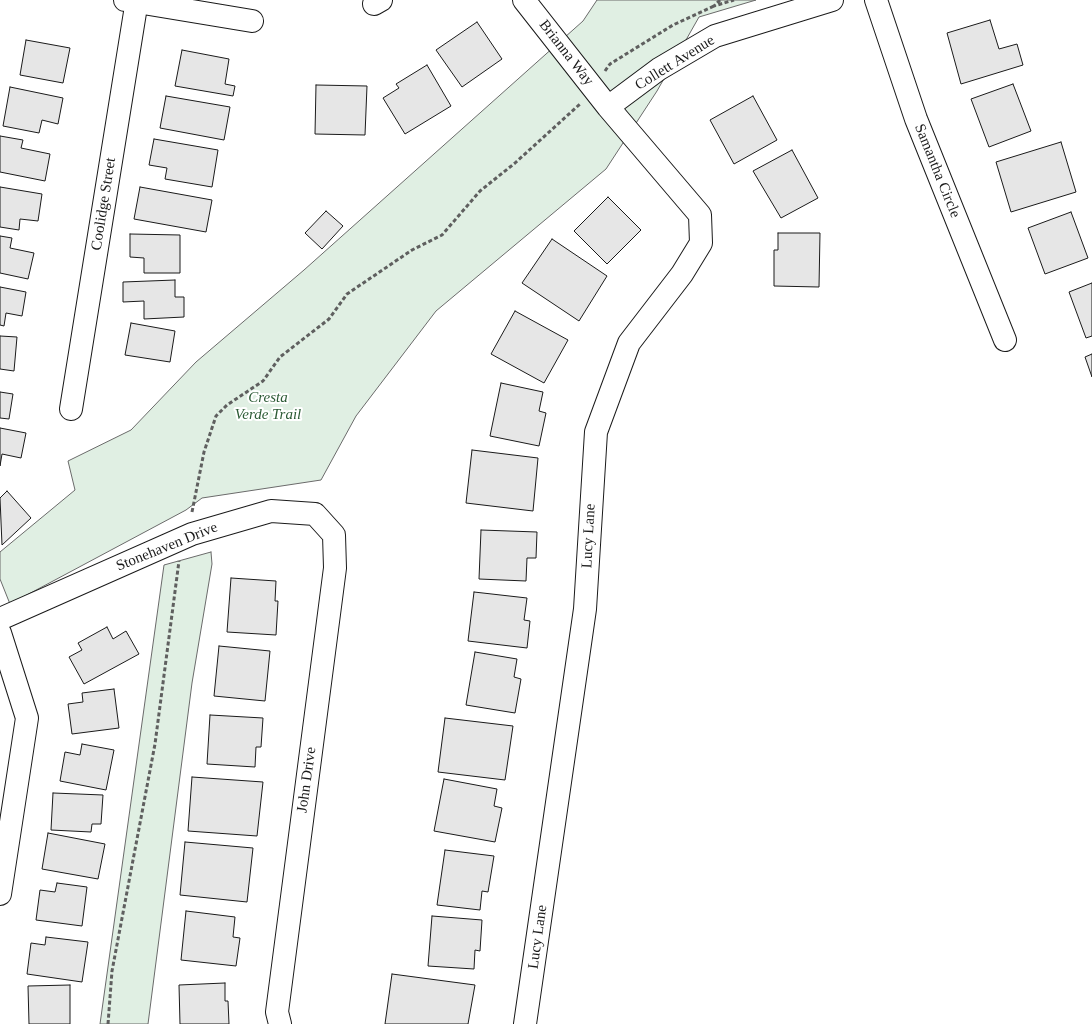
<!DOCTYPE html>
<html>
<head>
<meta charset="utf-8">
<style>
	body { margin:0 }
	canvas { display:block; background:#fff }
</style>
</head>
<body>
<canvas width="1092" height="1024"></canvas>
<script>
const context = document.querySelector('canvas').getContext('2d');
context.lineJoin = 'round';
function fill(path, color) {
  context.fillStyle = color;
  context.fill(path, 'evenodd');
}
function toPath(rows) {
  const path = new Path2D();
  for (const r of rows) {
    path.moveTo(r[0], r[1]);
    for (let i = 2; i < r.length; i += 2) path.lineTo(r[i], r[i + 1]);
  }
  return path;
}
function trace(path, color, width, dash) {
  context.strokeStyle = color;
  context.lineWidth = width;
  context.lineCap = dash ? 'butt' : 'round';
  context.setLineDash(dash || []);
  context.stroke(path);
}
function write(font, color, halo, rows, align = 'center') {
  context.font = font + ' "Times New Roman",serif';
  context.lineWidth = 4;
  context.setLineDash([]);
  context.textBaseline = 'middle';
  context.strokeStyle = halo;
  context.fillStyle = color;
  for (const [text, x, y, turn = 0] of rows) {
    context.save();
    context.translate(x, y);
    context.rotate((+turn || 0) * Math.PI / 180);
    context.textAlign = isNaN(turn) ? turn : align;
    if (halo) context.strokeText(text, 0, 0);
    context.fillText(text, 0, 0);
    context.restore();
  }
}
const green = toPath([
	[597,0,756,0,699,17,657,91,606,169,436,311,356,416,321,480,202,498,186,510,10,604,0,579,0,552,75,490,68,461,131,430,196,362,304,270,583,21,597,0],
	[211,552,212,564,192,683,148,1024,100,1024,164,565,211,552]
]);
fill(green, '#e0efe3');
trace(green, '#6a6a6a', 1);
const building = toPath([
	[990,20,999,49,1017,44,1023,65,961,84,947,33,990,20],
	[477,22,502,59,462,87,436,50,477,22],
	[26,40,70,48,63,83,20,75,26,40],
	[182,50,229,59,225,84,235,86,233,96,175,86,182,50],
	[427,65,451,106,405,134,383,98,399,88,396,84,427,65],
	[1013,84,1031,131,989,147,971,99,1013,84],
	[316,85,367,86,365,135,315,134,316,85],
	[10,87,63,98,58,124,42,120,39,133,3,126,10,87],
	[166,96,230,107,224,140,160,128,166,96],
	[753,96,777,140,734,164,710,120,753,96],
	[0,136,23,140,21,148,50,154,45,181,0,172,0,136],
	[154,139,218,150,212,187,165,179,167,168,149,165,154,139],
	[1061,142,1076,192,1011,212,996,162,1061,142],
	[792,150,818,198,781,218,753,171,792,150],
	[0,187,42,194,38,221,20,219,19,230,0,227,0,187],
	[140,187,212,200,206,232,134,219,140,187],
	[608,197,641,230,607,264,574,231,608,197],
	[326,211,343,226,322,249,305,233,326,211],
	[1071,212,1088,258,1045,274,1028,228,1071,212],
	[778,233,820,233,819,287,774,286,774,250,778,250,778,233],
	[130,234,180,235,180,273,144,273,144,258,130,257,130,234],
	[0,236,12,238,10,248,34,253,28,279,0,273,0,236],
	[552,239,607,276,579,321,522,283,552,239],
	[175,280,175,297,184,297,184,317,144,319,144,301,123,302,123,282,175,280],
	[1092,283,1092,336,1086,338,1069,292,1092,283],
	[0,287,26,292,22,316,6,313,4,326,0,325,0,287],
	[515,311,568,340,544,383,491,354,515,311],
	[131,323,175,331,170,362,125,355,131,323],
	[0,336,17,337,14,371,0,369,0,336],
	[1092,354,1092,377,1085,357,1092,354],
	[501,383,543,392,539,411,546,413,539,446,490,436,501,383],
	[0,392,13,394,9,419,0,418,0,392],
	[0,428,26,433,21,458,2,454,0,466,0,428],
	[472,450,538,458,533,511,466,503,472,450],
	[7,491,31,518,2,545,0,498,7,491],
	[481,530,537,532,536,558,527,558,526,581,479,579,481,530],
	[231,578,276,581,275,601,278,601,276,635,227,632,231,578],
	[474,592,527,598,524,620,530,621,527,648,468,641,474,592],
	[107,627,113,639,126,631,139,654,84,684,69,657,82,650,78,643,107,627],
	[219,646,270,651,265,701,214,696,219,646],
	[475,652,517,659,514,677,521,679,515,713,466,705,475,652],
	[114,689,119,728,72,734,68,704,83,702,82,693,114,689],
	[210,715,263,718,261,747,256,747,255,767,207,764,210,715],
	[445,718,513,726,505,780,438,772,445,718],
	[82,744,114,750,106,790,60,781,65,752,80,755,82,744],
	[192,777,263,782,257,836,188,831,192,777],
	[444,779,497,789,494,806,502,808,495,842,434,831,444,779],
	[53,793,103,795,101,824,92,824,91,832,51,830,53,793],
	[48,833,105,844,98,879,42,869,48,833],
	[185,842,253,848,247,902,180,895,185,842],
	[445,850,494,856,488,892,482,891,480,910,437,905,445,850],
	[57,883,87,887,82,926,36,920,40,890,55,892,57,883],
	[186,911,235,917,233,937,240,938,236,966,181,960,186,911],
	[432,916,482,920,480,951,475,950,474,969,428,966,432,916],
	[46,937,88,942,82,982,27,974,31,943,45,945,46,937],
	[392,974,475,985,468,1024,385,1024,392,974],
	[225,983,225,1001,228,1001,229,1024,180,1024,179,985,225,983],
	[70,985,70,1024,29,1024,28,986,70,985]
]);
fill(building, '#e6e6e6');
trace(building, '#1a1a1a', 1);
const minor = toPath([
	[125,0,252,21],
	[524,0,608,107,700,215,701,243,682,274,629,343,596,432,585,609,525,1024],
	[876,0,916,119,1005,340],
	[374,4,381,0],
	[608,107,659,69,715,36,832,0],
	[71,409,137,0],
	[0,619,192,534,271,511,315,514,334,535,335,568,277,1012,280,1024],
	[0,633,27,718,0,894]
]);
trace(minor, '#1a1a1a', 24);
trace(toPath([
	[720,0,714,6,734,0],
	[605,71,610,64,673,25,714,6],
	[192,512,204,452,216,416,227,405,263,381,280,357,329,319,347,294,412,250,442,235,480,191,515,163,580,104],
	[108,1024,112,971,155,744,179,561]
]), '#5f5f5f', 3, [4, 2.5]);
trace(minor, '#fff', 22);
write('15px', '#1a1a1a', '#fff', [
	["Brianna Way",566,53,52],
	["Collett Avenue",675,63,-32],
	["Samantha Circle",937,171,68],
	["Coolidge Street",104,204,-81],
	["Lucy Lane",589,536,-87],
	["Stonehaven Drive",167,547,-22],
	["John Drive",307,780,-82],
	["Lucy Lane",538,937,-82]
]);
write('italic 15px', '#2b5a34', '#fff', [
	["Cresta",268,398],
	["Verde Trail",268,415]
]);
</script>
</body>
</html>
